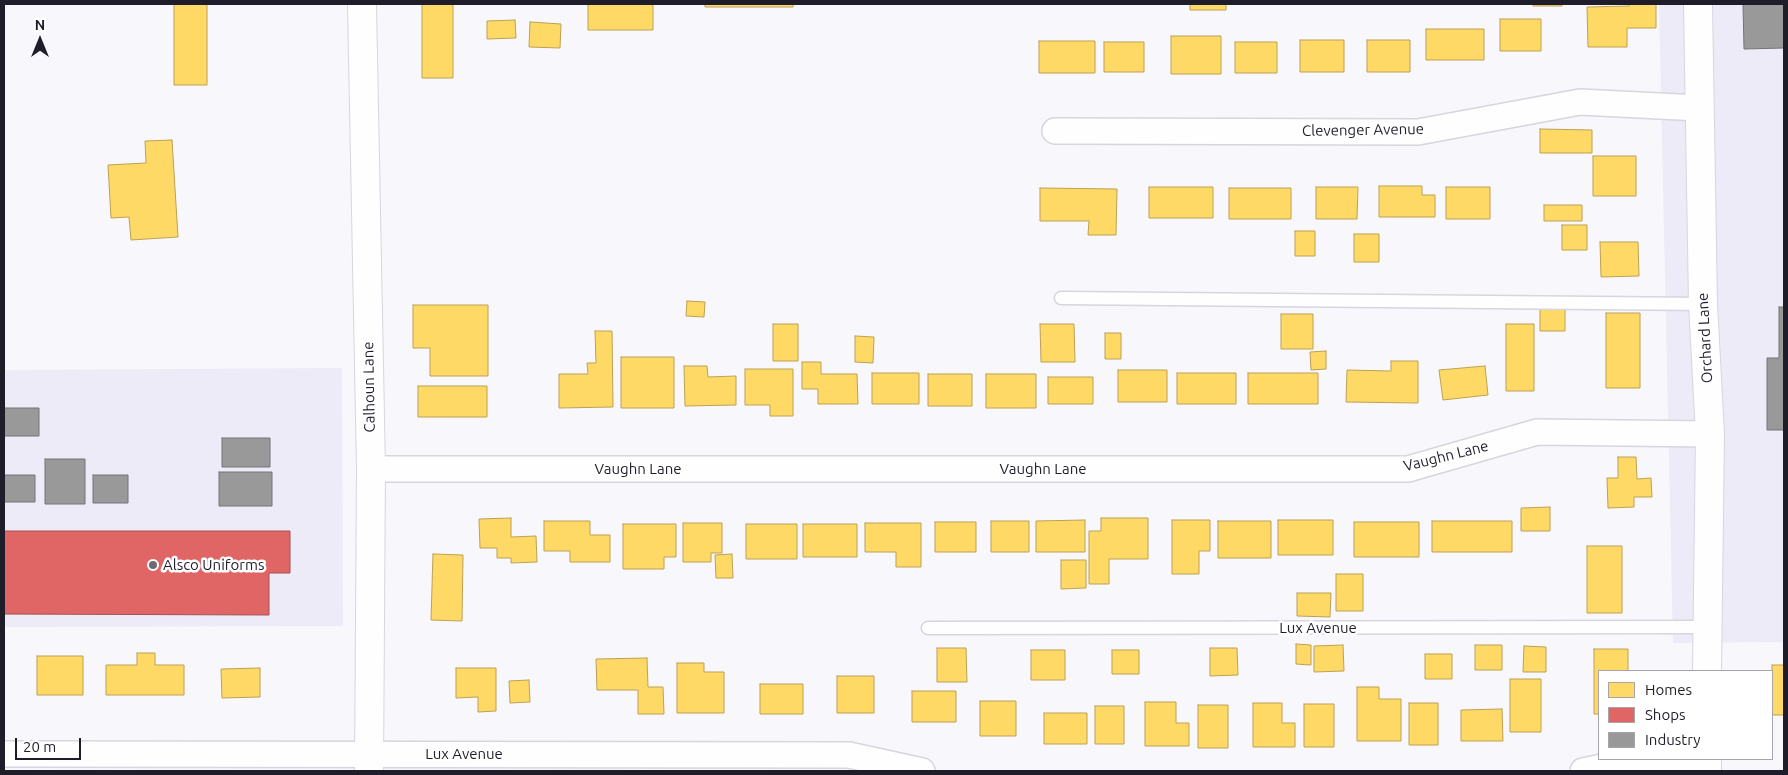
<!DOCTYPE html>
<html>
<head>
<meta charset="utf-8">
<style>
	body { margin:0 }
	#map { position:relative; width:1788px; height:775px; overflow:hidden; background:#f8f7fb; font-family:Ubuntu,sans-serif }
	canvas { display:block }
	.frame { position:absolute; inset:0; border:5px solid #1f1d2a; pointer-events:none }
	.legend { position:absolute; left:1598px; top:670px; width:175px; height:90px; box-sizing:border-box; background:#fff; border:1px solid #a5a5aa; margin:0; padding:6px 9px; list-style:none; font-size:15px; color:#1f1d2a }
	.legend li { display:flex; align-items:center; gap:10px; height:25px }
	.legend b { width:25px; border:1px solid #a5a5aa }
	.north { position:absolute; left:15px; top:15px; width:50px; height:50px; -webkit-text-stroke:4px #fff; paint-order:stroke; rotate:0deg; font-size:14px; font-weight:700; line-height:20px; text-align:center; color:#1f1d2a }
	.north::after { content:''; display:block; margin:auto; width:18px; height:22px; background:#1f1d2a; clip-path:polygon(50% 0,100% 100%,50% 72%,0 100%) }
	.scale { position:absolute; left:15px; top:738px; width:66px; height:22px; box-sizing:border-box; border:2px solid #1f1d2a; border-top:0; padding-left:6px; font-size:15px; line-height:18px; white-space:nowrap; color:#1f1d2a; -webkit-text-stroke:4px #fff; paint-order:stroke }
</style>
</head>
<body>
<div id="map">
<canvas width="1788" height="775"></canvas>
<div class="frame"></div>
<ul class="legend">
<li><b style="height:14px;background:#ffd966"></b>Homes</li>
<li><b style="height:14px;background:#e06666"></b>Shops</li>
<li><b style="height:14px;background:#999"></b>Industry</li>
</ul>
<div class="north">N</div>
<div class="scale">20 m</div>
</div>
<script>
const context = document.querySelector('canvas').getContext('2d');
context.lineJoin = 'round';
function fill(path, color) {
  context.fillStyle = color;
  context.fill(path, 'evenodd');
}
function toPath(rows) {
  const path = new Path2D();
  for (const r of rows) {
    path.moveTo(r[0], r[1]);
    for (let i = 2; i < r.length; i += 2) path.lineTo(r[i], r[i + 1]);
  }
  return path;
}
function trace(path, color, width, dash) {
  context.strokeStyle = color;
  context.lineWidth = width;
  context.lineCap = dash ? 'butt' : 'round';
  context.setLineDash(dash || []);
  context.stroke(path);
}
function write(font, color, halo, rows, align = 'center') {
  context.font = font + ' Ubuntu,sans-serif';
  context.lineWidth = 5;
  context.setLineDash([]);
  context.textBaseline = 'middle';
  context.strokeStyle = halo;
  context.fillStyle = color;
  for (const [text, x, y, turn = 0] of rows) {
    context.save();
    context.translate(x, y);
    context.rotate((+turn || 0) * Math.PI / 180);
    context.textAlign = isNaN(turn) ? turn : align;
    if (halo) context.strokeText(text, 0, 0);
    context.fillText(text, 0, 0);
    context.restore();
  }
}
fill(toPath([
	[1659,4,1784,4,1784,642,1673,643],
	[342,368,343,626,4,627,4,370]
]), '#edebf7');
const homes = toPath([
	[174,4,207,4,207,85,174,85,174,4],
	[422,4,453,4,453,78,422,78,422,4],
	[588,4,653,4,653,30,588,30,588,4],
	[705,4,793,4,793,7,705,7,705,4],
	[1190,4,1226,4,1226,10,1190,10,1190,4],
	[1533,4,1562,4,1562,6,1533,6,1533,4],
	[1629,4,1656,4,1656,28,1627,28,1627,47,1588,47,1587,7,1629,6,1629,4],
	[1500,19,1541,19,1541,51,1500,51,1500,19],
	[515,20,516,38,487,39,487,21,515,20],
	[530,22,561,24,560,48,529,47,530,22],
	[1426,29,1484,29,1484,60,1426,60,1426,29],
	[1171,36,1221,36,1221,74,1171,74,1171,36],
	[1300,40,1344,40,1344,72,1300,72,1300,40],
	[1367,40,1410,40,1410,72,1367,72,1367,40],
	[1039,41,1095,41,1095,73,1039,73,1039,41],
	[1104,42,1144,42,1144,72,1104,72,1104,42],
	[1235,42,1277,42,1277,73,1235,73,1235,42],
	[1540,129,1592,130,1592,153,1540,153,1540,129],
	[172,140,178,237,131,240,129,217,111,218,108,165,146,163,145,141,172,140],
	[1593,156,1636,156,1636,196,1593,196,1593,156],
	[1379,186,1422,186,1422,195,1435,195,1435,217,1379,217,1379,186],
	[1149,187,1213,187,1213,218,1149,218,1149,187],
	[1316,187,1358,187,1357,219,1316,219,1316,187],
	[1446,187,1490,187,1490,219,1446,219,1446,187],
	[1040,188,1117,189,1116,235,1088,235,1089,221,1040,221,1040,188],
	[1229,188,1291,188,1291,219,1229,219,1229,188],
	[1544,205,1582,205,1582,221,1544,221,1544,205],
	[1562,225,1587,225,1587,250,1562,250,1562,225],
	[1295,231,1315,231,1315,256,1295,256,1295,231],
	[1354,234,1379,234,1379,262,1354,262,1354,234],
	[1600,242,1638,242,1639,276,1601,277,1600,242],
	[687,301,705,302,704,317,686,316,687,301],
	[413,305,488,305,488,376,430,376,430,348,413,348,413,305],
	[1540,306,1565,306,1565,331,1540,331,1540,306],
	[1606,313,1640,313,1640,388,1606,388,1606,313],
	[1281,314,1313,314,1313,349,1281,349,1281,314],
	[773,324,798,324,798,361,773,361,773,324],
	[1040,324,1074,324,1075,362,1041,362,1040,324],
	[1506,324,1534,324,1534,391,1506,391,1506,324],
	[595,331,612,331,613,407,559,408,559,374,588,374,587,363,596,363,595,331],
	[1105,333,1121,333,1121,359,1105,359,1105,333],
	[855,336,874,337,873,363,855,362,855,336],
	[1326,351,1326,369,1311,370,1310,352,1326,351],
	[621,357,674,357,674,408,621,408,621,357],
	[1391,361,1418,361,1418,403,1346,402,1347,370,1391,371,1391,361],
	[802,362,821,362,821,374,857,374,858,404,818,404,818,389,802,389,802,362],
	[684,366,707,366,708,377,736,376,736,405,685,406,684,366],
	[1485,366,1488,395,1443,400,1439,370,1485,366],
	[745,369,793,369,793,416,770,416,770,405,745,405,745,369],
	[1118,370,1167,370,1167,402,1118,402,1118,370],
	[872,373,919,373,919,404,872,404,872,373],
	[1177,373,1236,373,1236,404,1177,404,1177,373],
	[1248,373,1318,373,1318,404,1248,404,1248,373],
	[928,374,972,374,972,406,928,406,928,374],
	[986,374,1036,374,1036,408,986,408,986,374],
	[1048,377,1093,377,1093,404,1048,404,1048,377],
	[418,386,487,386,487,417,418,417,418,386],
	[1618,457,1636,457,1637,479,1651,478,1652,497,1634,497,1634,507,1608,508,1607,478,1618,478,1618,457],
	[1550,507,1550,531,1521,531,1521,508,1550,507],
	[511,518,511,537,536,536,537,562,511,563,511,558,497,558,497,548,480,548,479,519,511,518],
	[1101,518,1148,518,1148,559,1109,559,1109,584,1089,584,1089,531,1101,531,1101,518],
	[1085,520,1085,552,1036,552,1036,521,1085,520],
	[1172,520,1210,520,1210,551,1199,551,1199,574,1172,574,1172,520],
	[1278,520,1333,520,1333,555,1278,555,1278,520],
	[544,521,590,521,590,535,610,535,610,562,570,562,570,551,544,551,544,521],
	[991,521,1029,521,1029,552,991,552,991,521],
	[1218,521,1271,521,1271,558,1218,558,1218,521],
	[1432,521,1512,521,1512,552,1432,552,1432,521],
	[935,522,976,522,976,552,935,552,935,522],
	[1354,522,1419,522,1419,557,1354,557,1354,522],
	[683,523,722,523,722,553,711,553,711,562,683,562,683,523],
	[865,523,921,523,921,567,896,567,896,552,865,552,865,523],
	[623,524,676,524,676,557,664,557,664,569,623,569,623,524],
	[746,524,797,524,797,559,746,559,746,524],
	[803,524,857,524,857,557,803,557,803,524],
	[1587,546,1622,546,1622,613,1587,613,1587,546],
	[433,554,463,555,462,621,431,620,433,554],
	[732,554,733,578,716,578,715,555,732,554],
	[1061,560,1086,560,1086,588,1061,589,1061,560],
	[1336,574,1363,574,1363,611,1336,611,1336,574],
	[1297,593,1331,593,1330,617,1297,616,1297,593],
	[1296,644,1311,645,1311,665,1296,664,1296,644],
	[1343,645,1344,671,1314,672,1314,646,1343,645],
	[1475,645,1502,645,1502,670,1475,670,1475,645],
	[1524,646,1546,647,1546,672,1523,672,1524,646],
	[937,648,966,648,967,682,937,682,937,648],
	[1210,648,1237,648,1238,675,1210,676,1210,648],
	[1594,649,1628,649,1628,671,1599,671,1599,714,1594,714,1594,649],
	[1031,650,1065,650,1065,680,1031,680,1031,650],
	[1112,650,1139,650,1139,674,1112,674,1112,650],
	[137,653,155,653,155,665,184,665,184,695,106,695,106,665,137,665,137,653],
	[1425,654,1452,654,1452,679,1425,679,1425,654],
	[37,656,83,656,83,695,37,695,37,656],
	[647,658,648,687,663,687,664,714,638,714,638,690,597,690,596,659,647,658],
	[677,663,704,663,704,672,724,672,724,713,677,713,677,663],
	[1772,665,1784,665,1784,715,1772,715,1772,665],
	[260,668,260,697,222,698,221,669,260,668],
	[456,668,496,668,496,711,478,712,478,697,456,698,456,668],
	[837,676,874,676,874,713,837,713,837,676],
	[1510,679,1541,679,1541,732,1510,732,1510,679],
	[529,680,530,702,510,703,509,681,529,680],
	[760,684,803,684,803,714,760,714,760,684],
	[1357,687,1379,687,1379,699,1401,699,1401,741,1357,741,1357,687],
	[912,691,956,691,956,722,912,722,912,691],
	[980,701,1016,701,1016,736,980,736,980,701],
	[1145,702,1176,702,1176,723,1189,723,1189,746,1145,746,1145,702],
	[1253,703,1282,703,1282,723,1295,723,1295,747,1253,747,1253,703],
	[1409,703,1438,703,1438,745,1409,745,1409,703],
	[1304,704,1334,704,1334,747,1304,747,1304,704],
	[1198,705,1228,705,1228,748,1198,748,1198,705],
	[1095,706,1124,706,1124,744,1095,744,1095,706],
	[1502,709,1503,741,1461,741,1461,710,1502,709],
	[1044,713,1087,713,1087,744,1044,744,1044,713]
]);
fill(homes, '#ffd966');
trace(homes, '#bca154', 1);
const shops = toPath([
	[4,531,290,531,290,573,269,573,269,615,4,614,4,531]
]);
fill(shops, '#e06666');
trace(shops, '#a65054', 1);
const industry = toPath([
	[1743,4,1784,4,1784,48,1744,49,1743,4],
	[1779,307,1784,307,1784,430,1767,430,1767,358,1779,358,1779,307],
	[4,408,39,408,39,436,4,436,4,408],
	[222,438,270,438,270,467,222,467,222,438],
	[45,459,85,459,85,504,45,504,45,459],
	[219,472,272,472,272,506,219,506,219,472],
	[4,475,35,475,35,502,4,502,4,475],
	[93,475,128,475,128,503,93,503,93,475]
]);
fill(industry, '#999');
trace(industry, '#747478', 1);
const service = toPath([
	[1061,298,1703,304],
	[928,628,1707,627]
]);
const minor = toPath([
	[1055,131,1418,132,1580,102,1699,108],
	[371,469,1408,469,1537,432,1710,434],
	[4,754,849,755,922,771],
	[1583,771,1602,767,1707,764]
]);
const tertiary = toPath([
	[362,4,371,469,369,771],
	[1698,4,1703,304,1710,434,1707,671],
	[1707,771,1707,759]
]);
trace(service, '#d7d5de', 15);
trace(minor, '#d7d5de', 28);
trace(tertiary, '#d7d5de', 30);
trace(service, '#fefefe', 12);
trace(minor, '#fefefe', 25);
trace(tertiary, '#fefefe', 28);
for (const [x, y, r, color] of [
	[153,565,5,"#6b6973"]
]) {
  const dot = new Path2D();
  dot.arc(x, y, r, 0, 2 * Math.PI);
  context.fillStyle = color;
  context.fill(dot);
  trace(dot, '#fff', 2);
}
write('15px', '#1f1d2a', '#fff', [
	["Clevenger Avenue",1363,130,-1],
	["Orchard Lane",1705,338,-93],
	["Calhoun Lane",369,387,-91],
	["Vaughn Lane",1446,456,-14],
	["Vaughn Lane",638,469],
	["Vaughn Lane",1043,469],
	["Lux Avenue",1318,628],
	["Lux Avenue",464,754]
]);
write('15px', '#1f1d2a', '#fff', [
	["Alsco Uniforms",163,565]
], 'left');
</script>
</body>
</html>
